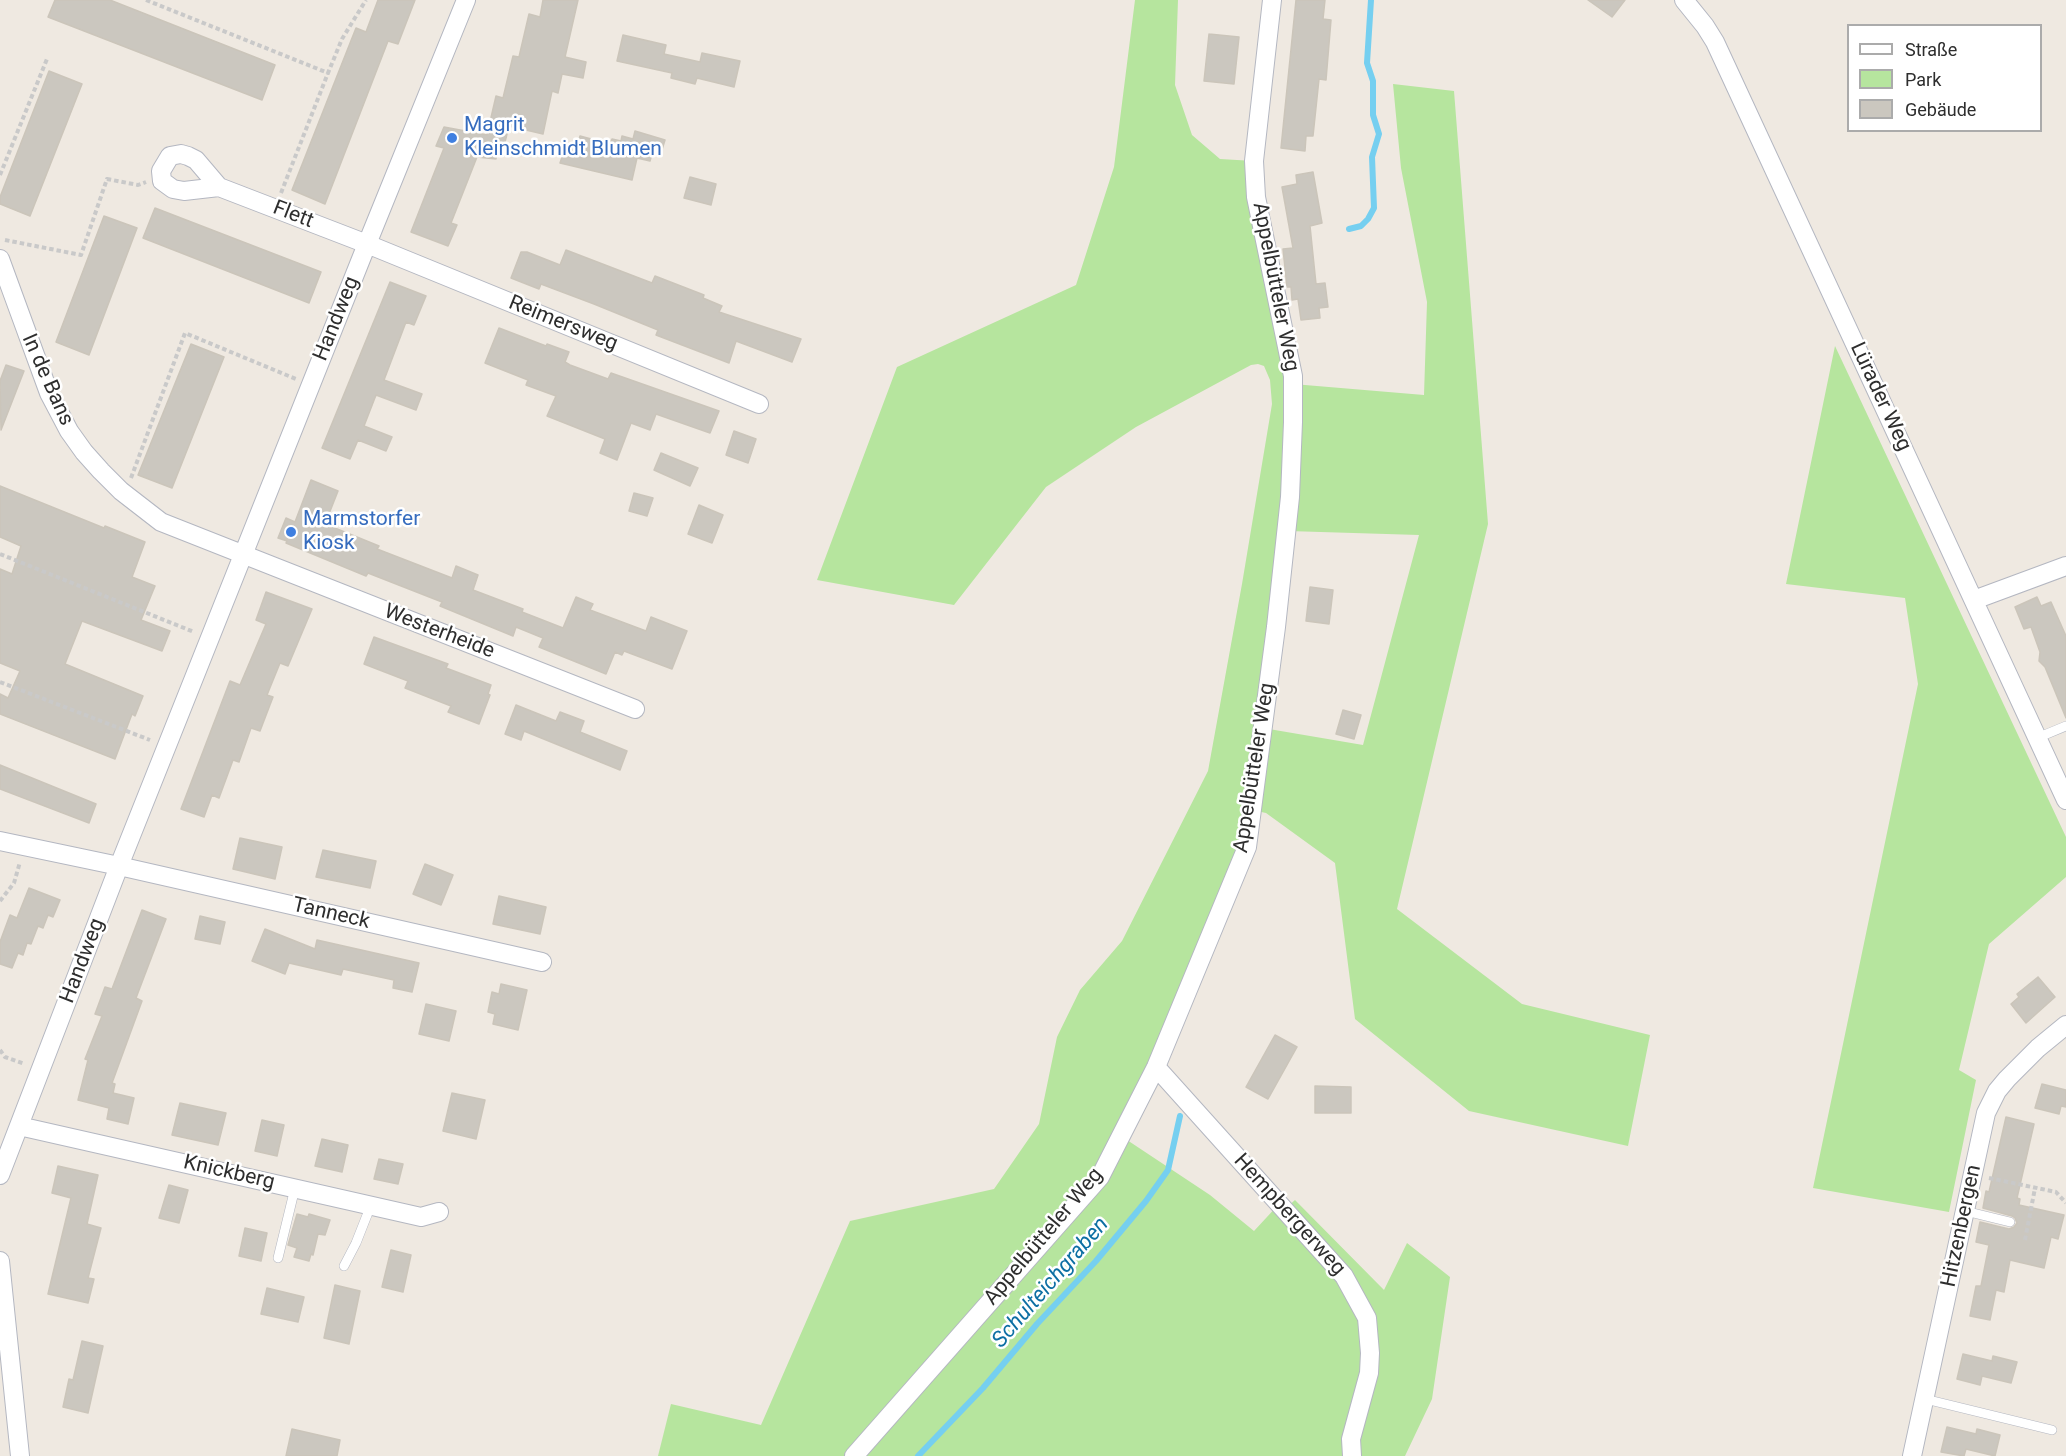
<!DOCTYPE html>
<html>
<head>
<meta charset="utf-8">
<style>
	body { margin:0 }
	#map { position:relative; width:2066px; height:1456px; overflow:hidden; background:#efe9e1; font-family:Roboto,sans-serif }
	canvas { display:block }
	.legend { position:absolute; left:1847px; top:24px; width:195px; height:108px; box-sizing:border-box; background:#fff; border:2px solid #ababab; margin:0; padding:8px 10px; list-style:none; font-size:18px; color:#2e2e2e }
	.legend li { display:flex; align-items:center; gap:12px; height:30px }
	.legend b { width:30px; border:2px solid #ababab }
</style>
</head>
<body>
<div id="map">
<canvas width="2066" height="1456"></canvas>
<ul class="legend">
<li><b style="height:8px;background:#fff"></b>Straße</li>
<li><b style="height:16px;background:#b6e59e"></b>Park</li>
<li><b style="height:16px;background:#cbc7bf"></b>Gebäude</li>
</ul>
</div>
<script>
const context = document.querySelector('canvas').getContext('2d');
context.lineJoin = 'round';
function fill(path, color) {
  context.fillStyle = color;
  context.fill(path, 'evenodd');
}
function toPath(rows) {
  const path = new Path2D();
  for (const r of rows) {
    path.moveTo(r[0], r[1]);
    for (let i = 2; i < r.length; i += 2) path.lineTo(r[i], r[i + 1]);
  }
  return path;
}
function trace(path, color, width, dash) {
  context.strokeStyle = color;
  context.lineWidth = width;
  context.lineCap = dash ? 'butt' : 'round';
  context.setLineDash(dash || []);
  context.stroke(path);
}
function write(font, color, halo, rows, align = 'center') {
  context.font = font + ' Roboto,sans-serif';
  context.lineWidth = 5;
  context.setLineDash([]);
  context.textBaseline = 'middle';
  context.strokeStyle = halo;
  context.fillStyle = color;
  for (const [text, x, y, turn = 0] of rows) {
    context.save();
    context.translate(x, y);
    context.rotate((+turn || 0) * Math.PI / 180);
    context.textAlign = isNaN(turn) ? turn : align;
    if (halo) context.strokeText(text, 0, 0);
    context.fillText(text, 0, 0);
    context.restore();
  }
}
fill(toPath([
	[1135,0,1178,0,1175,85,1192,135,1220,159,1254,161,1293,384,1424,395,1427,302,1401,168,1393,84,1454,91,1488,524,1397,909,1522,1004,1650,1035,1628,1146,1469,1111,1355,1019,1335,863,1266,813,1252,810,1247,847,1121,1136,1210,1195,1254,1231,1279,1204,1285,1209,1295,1200,1384,1290,1407,1243,1450,1277,1432,1399,1405,1456,658,1456,671,1404,761,1425,850,1221,994,1189,1039,1124,1057,1037,1080,990,1122,941,1208,771,1242,584,1272,404,1270,380,1264,366,1258,364,1251,365,1136,427,1046,487,954,605,817,580,897,367,1076,285,1114,167],
	[1288,531,1419,535,1363,745,1263,728],
	[1835,346,2066,837,2066,877,1989,944,1959,1070,1976,1080,1949,1212,1813,1188,1918,684,1905,598,1786,584]
]), '#b6e59e');
trace(toPath([
	[1349,229,1361,226,1368,219,1374,208,1372,157,1379,134,1373,115,1373,81,1367,63,1371,0],
	[918,1456,983,1388,1037,1324,1096,1261,1146,1201,1168,1170,1180,1116]
]), '#75cff0', 6);
const building = toPath([
	[55,0,110,0,275,65,262,100,48,17,55,0],
	[378,0,415,0,398,44,388,41,325,204,292,190,356,28,366,32,378,0],
	[543,0,578,0,565,57,586,62,583,78,562,74,558,93,552,91,543,134,509,126,502,154,497,153,496,159,477,157,451,223,457,225,448,246,411,232,444,148,436,146,444,127,487,135,496,96,503,98,513,56,519,57,529,14,540,17,543,0],
	[1296,0,1325,0,1323,19,1331,20,1326,80,1319,79,1313,136,1306,136,1305,151,1281,148,1296,0],
	[1588,0,1625,0,1612,17,1588,0],
	[1209,34,1239,37,1234,84,1204,81,1209,34],
	[623,35,666,45,664,54,700,62,702,53,740,61,734,87,697,78,695,84,671,78,672,73,617,61,623,35],
	[49,71,82,84,30,216,0,204,0,197,49,71],
	[635,131,665,140,660,156,652,154,650,161,637,158,632,180,560,163,565,148,576,150,580,136,610,144,612,139,621,141,622,136,633,139,635,131],
	[1313,172,1322,223,1310,226,1316,284,1325,283,1328,307,1319,308,1320,318,1301,320,1298,299,1292,300,1291,287,1287,287,1283,249,1293,248,1282,187,1297,184,1296,175,1313,172],
	[690,177,716,184,711,205,684,198,690,177],
	[155,208,321,272,309,303,143,238,155,208],
	[104,216,137,228,89,355,56,342,104,216],
	[566,250,652,283,655,276,704,295,703,298,722,306,719,312,801,339,792,362,736,341,729,363,656,335,658,330,594,304,541,284,539,289,511,278,521,252,527,252,560,265,566,250],
	[390,282,426,296,414,325,406,322,384,380,422,394,416,410,376,395,364,426,392,437,386,451,358,440,350,459,322,448,390,282],
	[499,328,546,346,547,344,569,352,565,362,570,365,608,379,611,373,719,411,710,433,656,414,650,430,631,423,617,460,600,453,605,439,547,416,556,396,526,385,528,380,485,363,499,328],
	[191,344,224,357,172,488,138,475,191,344],
	[6,365,24,371,1,430,0,381,6,365],
	[734,431,756,439,748,463,726,455,734,431],
	[661,453,698,468,690,486,654,470,661,453],
	[311,480,338,491,325,524,379,546,377,549,452,578,456,566,478,575,473,590,523,609,522,612,563,628,576,597,593,604,590,610,646,631,651,617,687,631,672,669,624,651,622,655,615,652,606,674,539,647,543,638,516,627,513,636,440,606,442,602,368,573,366,576,286,543,287,541,278,538,286,518,295,522,311,480],
	[0,486,104,528,105,526,145,542,132,577,155,586,141,620,170,631,162,651,82,621,65,664,143,696,135,716,132,714,115,759,0,714,0,694,8,698,20,671,0,663,0,569,12,574,21,546,0,537,0,486],
	[634,493,653,498,647,516,629,511,634,493],
	[699,505,723,515,712,543,688,534,699,505],
	[1310,587,1333,590,1329,624,1306,621,1310,587],
	[266,592,312,609,288,666,280,663,267,695,273,697,260,731,251,728,239,762,233,760,219,798,212,795,204,817,181,809,230,681,240,685,266,624,256,620,266,592],
	[2037,597,2041,606,2051,602,2066,636,2066,718,2045,667,2039,661,2040,652,2031,627,2024,629,2015,607,2037,597],
	[374,637,448,664,446,668,491,685,488,694,490,695,479,724,448,712,451,706,405,688,408,681,364,664,374,637],
	[516,705,556,721,560,712,584,721,580,732,627,751,620,770,524,731,521,740,505,734,516,705],
	[1343,710,1361,715,1354,739,1336,734,1343,710],
	[0,765,96,804,89,823,0,789,0,765],
	[240,838,282,847,275,879,233,869,240,838],
	[323,850,376,861,370,888,316,877,323,850],
	[425,864,453,875,441,905,413,894,425,864],
	[29,888,60,900,53,917,48,915,43,928,38,926,31,944,27,943,23,955,18,953,12,968,0,964,0,942,10,915,17,918,29,888],
	[499,896,546,907,540,934,493,924,499,896],
	[142,910,166,919,136,998,142,1001,112,1083,115,1084,113,1093,134,1098,128,1124,107,1119,109,1108,78,1100,88,1060,85,1059,102,1016,95,1014,105,987,112,989,142,910],
	[200,916,225,922,220,944,195,939,200,916],
	[265,929,315,949,317,940,419,963,412,992,393,988,394,980,343,969,341,975,289,963,285,974,252,961,265,929],
	[2038,977,2055,997,2026,1023,2011,1004,2019,997,2017,994,2038,977],
	[501,984,527,990,518,1030,493,1024,495,1014,488,1012,492,992,499,994,501,984],
	[426,1004,456,1011,449,1041,419,1034,426,1004],
	[1275,1035,1297,1047,1268,1099,1246,1087,1275,1035],
	[2042,1084,2066,1090,2066,1107,2061,1106,2059,1114,2035,1108,2042,1084],
	[1315,1086,1351,1087,1351,1113,1315,1113,1315,1086],
	[452,1093,485,1100,476,1139,443,1131,452,1093],
	[180,1103,226,1113,218,1145,172,1135,180,1103],
	[2006,1117,2034,1124,2017,1198,2020,1199,2019,1205,2064,1215,2058,1239,2051,1237,2044,1268,2010,1260,2004,1292,1996,1290,1990,1320,1970,1316,1976,1286,1981,1286,1989,1245,1976,1242,1980,1222,2009,1229,2014,1227,2017,1223,2015,1218,2012,1216,1983,1208,1986,1191,1989,1192,2006,1117],
	[262,1120,284,1125,277,1156,255,1151,262,1120],
	[322,1139,348,1145,342,1172,315,1166,322,1139],
	[379,1159,403,1164,398,1184,374,1179,379,1159],
	[58,1166,98,1175,87,1224,101,1228,88,1278,94,1279,88,1303,48,1294,71,1198,52,1193,58,1166],
	[169,1185,188,1190,179,1223,159,1218,169,1185],
	[297,1214,308,1217,309,1214,330,1220,325,1235,318,1234,313,1255,311,1254,309,1261,294,1257,297,1248,288,1245,297,1214],
	[245,1228,267,1233,261,1261,239,1256,245,1228],
	[391,1250,411,1255,403,1292,382,1287,391,1250],
	[335,1285,360,1291,349,1344,324,1338,335,1285],
	[267,1288,304,1297,298,1322,261,1314,267,1288],
	[82,1341,103,1346,88,1413,63,1407,69,1379,73,1380,82,1341],
	[1963,1354,1992,1361,1993,1356,2017,1362,2011,1383,1982,1376,1980,1385,1957,1379,1963,1354],
	[1947,1427,1976,1434,1977,1429,2000,1435,1995,1456,1966,1449,1964,1456,1941,1452,1947,1427],
	[292,1429,340,1440,337,1456,286,1456,292,1429]
]);
fill(building, '#cbc7bf');
trace(building, '#cbc5ba', 1.5);
const service = toPath([
	[2037,738,2066,726],
	[1965,1211,2010,1222],
	[278,1258,295,1188],
	[344,1266,356,1243,371,1205],
	[1925,1399,2052,1430]
]);
const minor = toPath([
	[1684,0,1705,26,1715,42,2066,800],
	[219,187,184,191,173,189,162,181,161,171,170,156,181,154,188,156,196,160,219,187,367,244,759,404],
	[0,259,49,393,69,431,84,452,101,471,121,491,161,522,635,709],
	[1974,600,2066,566],
	[0,841,119,866,542,962],
	[1156,1067,1344,1276,1367,1318,1370,1353,1369,1373,1351,1439,1352,1456],
	[19,1126,421,1217,439,1212],
	[0,1175,119,866,367,244,466,0],
	[0,1261,20,1456],
	[854,1456,1100,1177,1156,1067,1247,847,1276,627,1290,497,1293,422,1293,376,1256,197,1254,161,1272,0],
	[1912,1456,1986,1113,1997,1091,2007,1079,2038,1048,2066,1025]
]);
trace(service, '#b4b7c1', 10);
trace(minor, '#b4b7c1', 20);
trace(toPath([
	[146,0,328,73,342,39,366,0],
	[0,175,47,59],
	[281,193,328,73],
	[5,240,81,255,107,179,138,185,146,182],
	[131,478,185,333,296,379],
	[0,554,194,632],
	[0,682,150,740],
	[0,901,14,883,20,862],
	[0,1050,5,1057,25,1064],
	[1989,1178,2056,1192,2066,1203],
	[2025,1240,2035,1188]
]), '#c9c9c9', 4, [4.5, 3]);
trace(service, '#fff', 9);
trace(minor, '#fff', 18);
for (const [x, y, r, color] of [
	[452,138,6,"#3f7fe0"],
	[291,532,6,"#3f7fe0"]
]) {
  const dot = new Path2D();
  dot.arc(x, y, r, 0, 2 * Math.PI);
  context.fillStyle = color;
  context.fill(dot);
  trace(dot, '#fff', 2);
}
write('21px', '#366cbe', '#fff', [
	["Magrit",464,126],
	["Kleinschmidt Blumen",464,150],
	["Marmstorfer",303,520],
	["Kiosk",303,544]
], 'left');
write('21px', '#2e2e2e', '#fff', [
	["Flett",293,215,21],
	["Appelbütteler Weg",1275,287,79],
	["Handweg",337,319,-68],
	["Reimersweg",563,324,22],
	["In de Bans",47,380,66],
	["Lürader Weg",1880,397,65],
	["Westerheide",439,632,21],
	["Appelbütteler Weg",1255,768,-81],
	["Tanneck",331,914,13],
	["Handweg",83,961,-69],
	["Knickberg",229,1173,13],
	["Hempbergerweg",1289,1215,48],
	["Hitzenbergen",1962,1226,-78],
	["Appelbütteler Weg",1044,1237,-50]
]);
write('italic 22px', '#0d6fa3', '#fff', [
	["Schulteichgraben",1051,1283,-49]
]);
</script>
</body>
</html>
